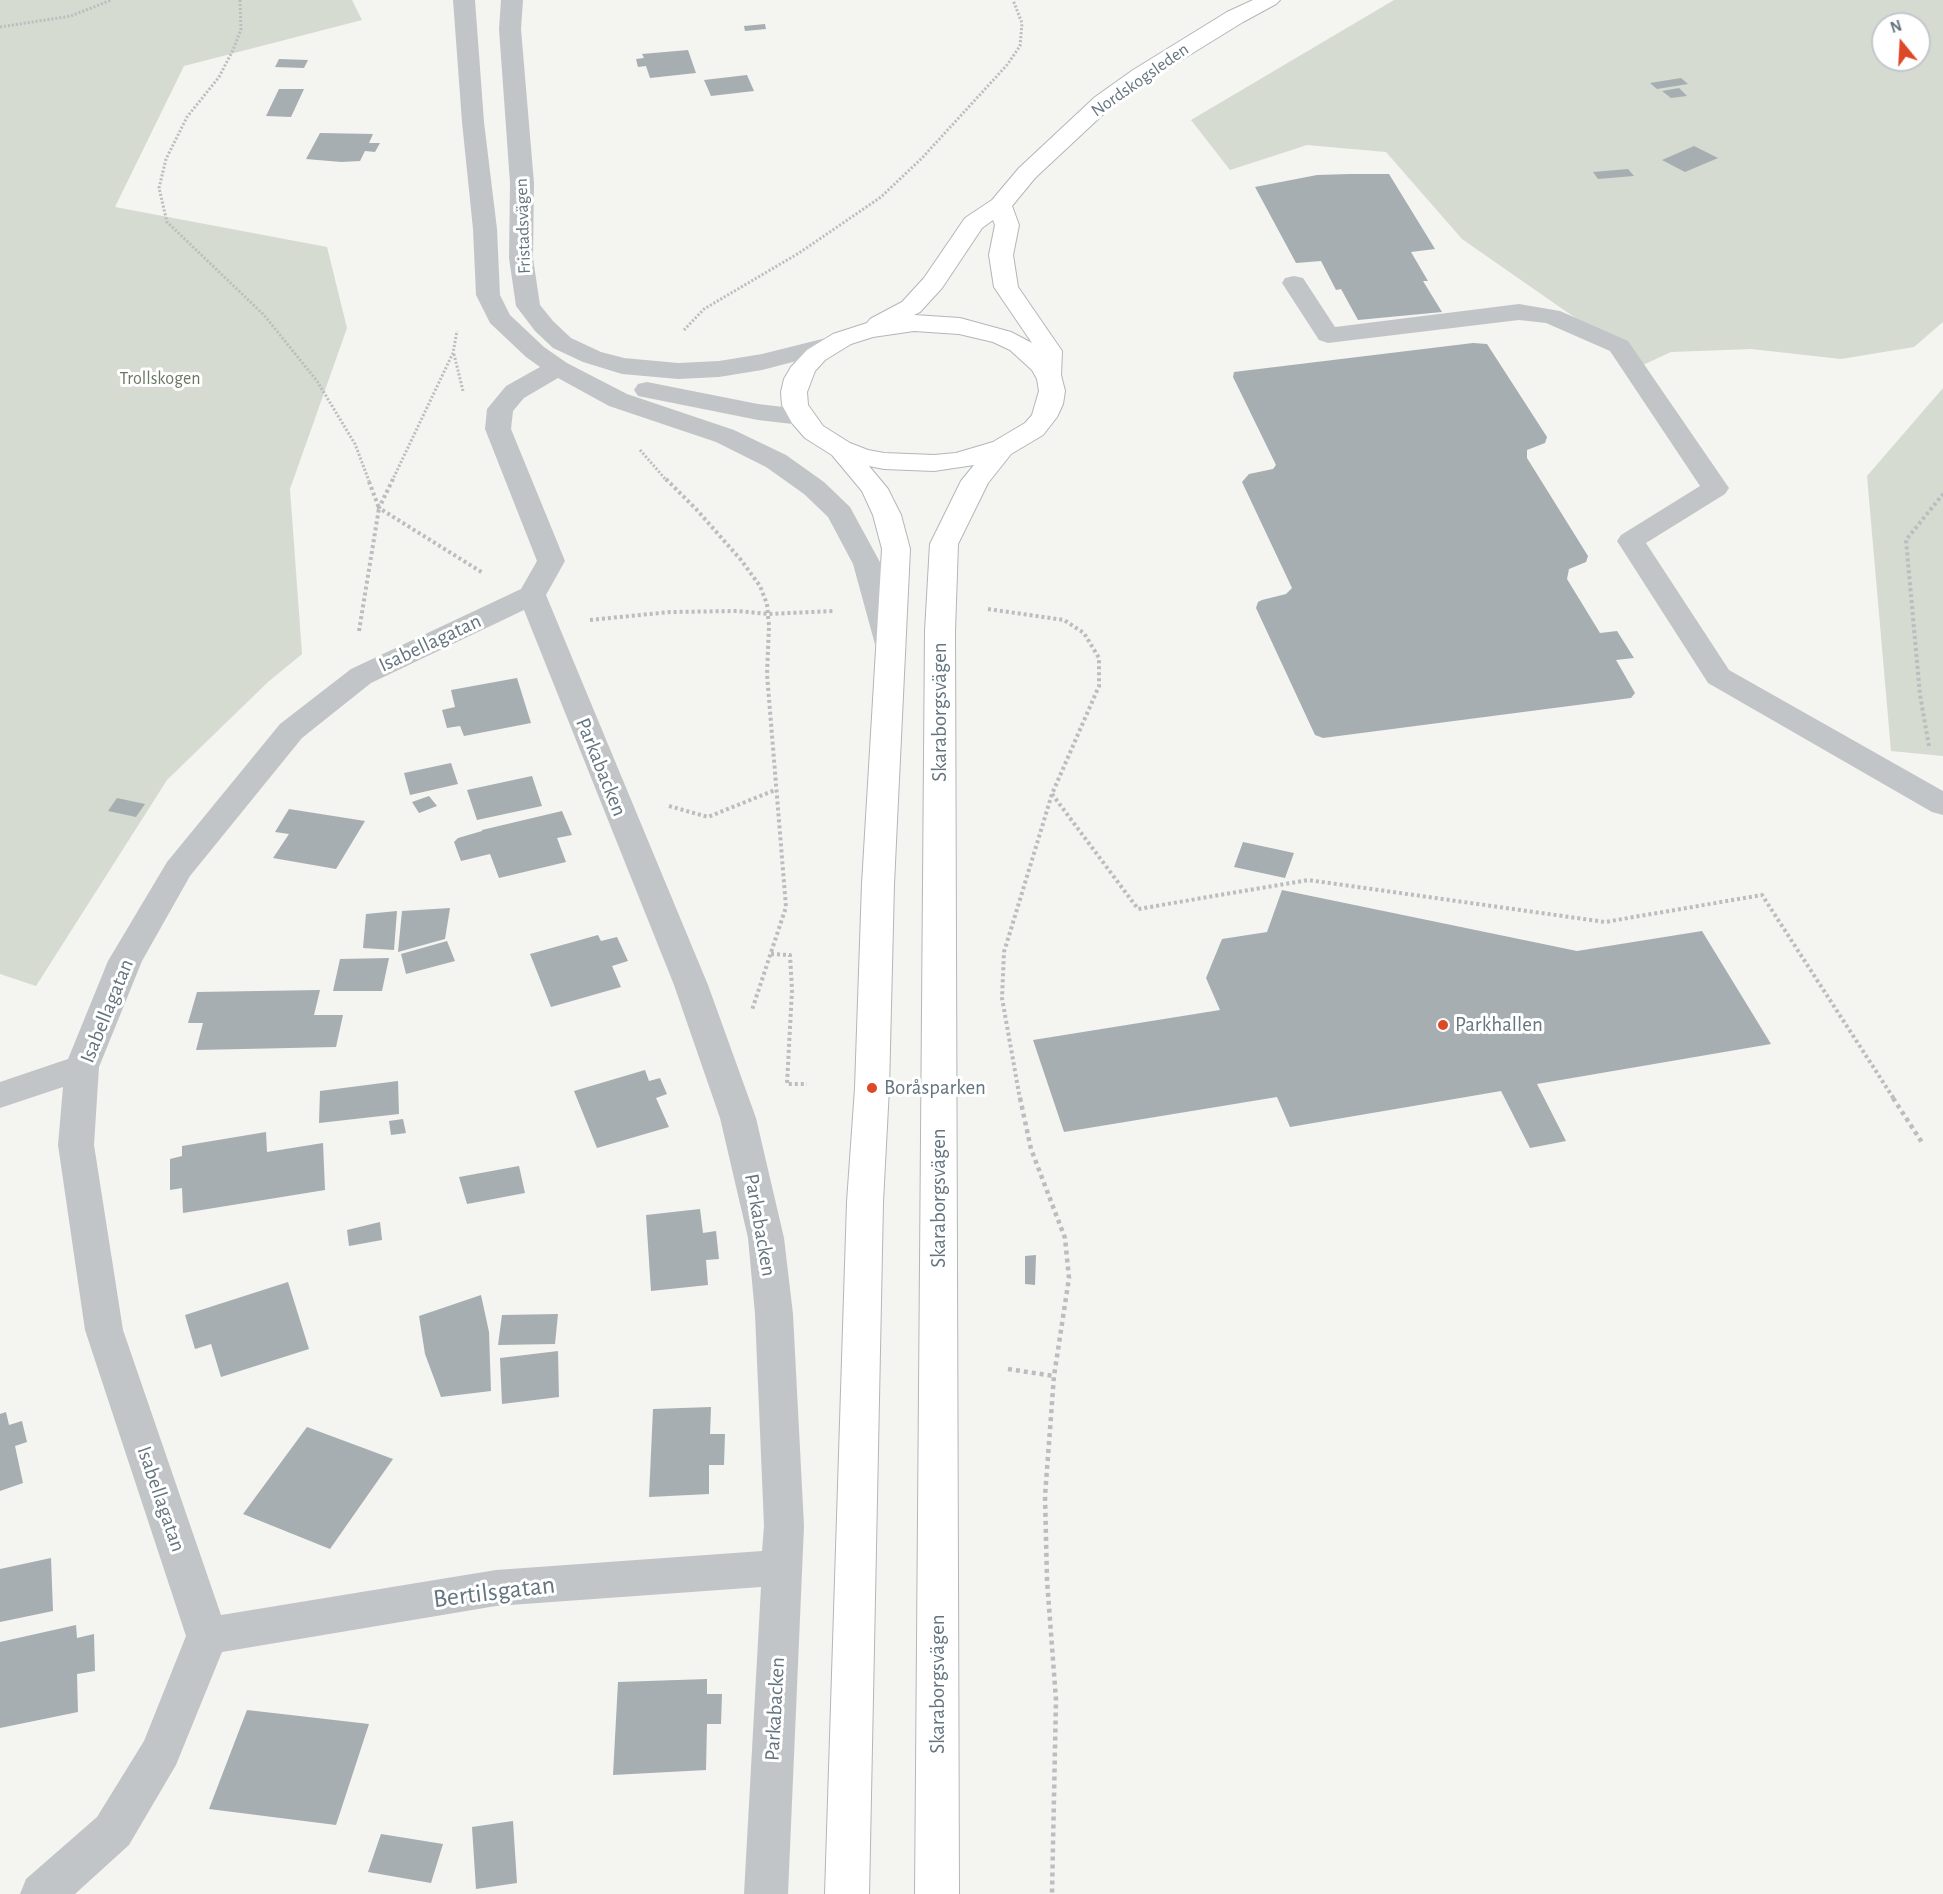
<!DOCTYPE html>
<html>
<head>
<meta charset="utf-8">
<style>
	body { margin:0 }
	#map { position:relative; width:1943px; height:1894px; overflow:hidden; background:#f4f4f0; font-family:"Alegreya Sans",sans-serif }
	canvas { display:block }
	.north { position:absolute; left:1871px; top:12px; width:60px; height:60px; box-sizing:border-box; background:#fff; border:2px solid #c1c8cc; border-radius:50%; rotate:342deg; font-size:16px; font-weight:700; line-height:24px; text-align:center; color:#647580 }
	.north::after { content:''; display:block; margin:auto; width:21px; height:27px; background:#dd4827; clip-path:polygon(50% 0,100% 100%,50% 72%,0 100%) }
</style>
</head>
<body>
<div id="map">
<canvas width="1943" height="1894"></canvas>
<div class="north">N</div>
</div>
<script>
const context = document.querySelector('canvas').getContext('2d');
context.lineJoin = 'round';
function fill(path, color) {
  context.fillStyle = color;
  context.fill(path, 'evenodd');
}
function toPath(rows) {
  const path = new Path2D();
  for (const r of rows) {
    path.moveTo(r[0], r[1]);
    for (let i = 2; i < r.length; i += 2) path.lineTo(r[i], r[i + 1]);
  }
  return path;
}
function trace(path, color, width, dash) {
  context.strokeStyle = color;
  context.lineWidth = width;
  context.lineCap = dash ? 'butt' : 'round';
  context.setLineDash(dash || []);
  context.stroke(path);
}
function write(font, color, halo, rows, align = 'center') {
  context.font = font + ' "Alegreya Sans",sans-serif';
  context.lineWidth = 6;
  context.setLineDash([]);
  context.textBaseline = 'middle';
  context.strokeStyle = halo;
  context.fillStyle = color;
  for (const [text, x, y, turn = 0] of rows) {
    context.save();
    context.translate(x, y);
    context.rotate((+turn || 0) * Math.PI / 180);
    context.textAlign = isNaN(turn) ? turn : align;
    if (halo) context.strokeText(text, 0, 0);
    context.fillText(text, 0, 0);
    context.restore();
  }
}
fill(toPath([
	[0,0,352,0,362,20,184,66,115,207,327,247,347,328,290,489,302,654,268,682,167,780,36,986,0,974],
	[1394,0,1943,0,1943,322,1914,347,1841,359,1751,349,1671,352,1643,365,1462,239,1386,152,1307,145,1230,170,1191,120],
	[1883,24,1919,24,1919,60,1883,60],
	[1943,388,1943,756,1891,751,1867,476]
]), '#d5dbd1');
fill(toPath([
	[765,24,766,29,745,31,744,26],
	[688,50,696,73,650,78,646,66,638,67,636,59,644,58,642,54],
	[279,59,308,60,304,68,275,67],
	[747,75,754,91,711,96,704,80],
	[1681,78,1688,84,1657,89,1650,83],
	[1679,88,1687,96,1671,98,1662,91],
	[279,89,304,89,291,117,266,116],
	[320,133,373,134,369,143,380,143,375,152,365,151,360,161,341,162,306,159],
	[1694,146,1718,158,1685,172,1662,160],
	[1628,169,1634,176,1598,179,1593,172],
	[1350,174,1389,174,1435,249,1411,252,1428,281,1423,281,1442,312,1358,320,1341,289,1336,290,1321,261,1296,263,1255,187,1317,175],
	[1473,343,1487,344,1547,437,1545,443,1527,450,1527,458,1588,556,1586,562,1569,569,1567,579,1600,633,1617,631,1634,658,1616,660,1635,693,1631,698,1323,738,1315,735,1256,608,1258,602,1262,600,1286,594,1292,588,1242,482,1249,474,1273,469,1276,465,1233,377,1234,372],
	[517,678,531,723,464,736,460,726,447,728,442,710,455,707,451,690],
	[451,763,458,784,410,795,404,773],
	[532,776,542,806,477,820,467,790],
	[429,796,437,806,419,813,412,802],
	[117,798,145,804,136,817,108,811],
	[289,809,365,821,336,869,273,858,289,834,275,832],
	[562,811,572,835,557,838,566,862,499,878,490,854,461,861,454,842,458,838,482,831,482,830],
	[1243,842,1294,853,1285,878,1234,867],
	[1282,890,1577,951,1702,931,1771,1044,1537,1084,1566,1141,1530,1148,1501,1091,1290,1127,1277,1097,1064,1132,1033,1040,1220,1010,1206,978,1222,939,1267,932],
	[450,908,445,939,398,952,402,911],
	[397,911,394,950,363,948,366,914],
	[598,935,601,941,617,937,628,961,612,966,621,987,551,1007,530,954],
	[447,941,455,961,406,974,401,954],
	[389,958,382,991,333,991,340,959],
	[320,990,314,1015,343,1015,336,1047,196,1050,203,1023,188,1023,197,992],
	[645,1070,649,1081,660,1078,667,1094,656,1098,669,1127,597,1148,574,1091],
	[398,1081,399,1114,319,1123,320,1091],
	[403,1119,406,1133,391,1135,389,1121],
	[266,1132,267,1152,323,1143,325,1190,183,1213,182,1188,170,1190,170,1159,182,1156,182,1146],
	[519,1166,525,1193,467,1204,459,1177],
	[700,1209,703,1233,716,1231,719,1259,706,1260,708,1285,651,1291,646,1215],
	[380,1222,382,1240,349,1246,347,1230],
	[1036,1255,1035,1285,1025,1284,1025,1256],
	[288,1282,309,1349,221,1377,211,1344,195,1349,185,1315],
	[481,1295,489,1332,491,1391,441,1397,425,1354,419,1316],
	[558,1314,555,1344,498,1345,502,1315],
	[558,1351,559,1397,502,1404,500,1358],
	[711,1407,710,1434,725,1434,724,1465,709,1465,709,1494,649,1497,653,1409],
	[6,1412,9,1425,22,1421,27,1442,15,1446,23,1483,0,1491,0,1414],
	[307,1427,393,1459,330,1549,243,1514],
	[51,1558,53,1611,0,1622,0,1569],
	[76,1625,77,1638,94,1634,95,1671,77,1674,78,1712,0,1728,0,1642],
	[707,1679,707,1694,722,1694,721,1724,707,1724,706,1770,613,1775,618,1682],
	[247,1710,369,1724,336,1825,209,1809],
	[513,1821,517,1883,476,1889,472,1827],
	[381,1834,443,1844,431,1883,368,1872]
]), '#a6aeb2');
const major = toPath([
	[1253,0,1280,0,1276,4,1243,22,1149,80,1111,107,1035,178,1012,206,1019,225,1013,255,1018,287,1062,351,1061,375,1065,391,1063,404,1057,417,1043,435,1011,454,988,483,958,544,955,631,959,1894,915,1894,925,631,930,544,961,481,974,465,934,471,884,469,869,466,888,489,901,515,910,549,894,884,889,1088,883,1202,869,1894,825,1894,847,1202,855,1088,862,884,882,549,873,515,862,491,832,455,805,438,792,423,782,405,781,392,784,379,791,367,807,350,833,334,867,323,870,319,902,302,924,278,965,218,992,200,1019,168,1095,97,1133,70,1227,12,1253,0],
	[993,220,995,225,989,255,994,287,1032,343,1011,332,960,318,914,315,920,312,942,288,982,228,993,220],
	[914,331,959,334,993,342,1010,350,1032,370,1037,379,1039,391,1032,415,1025,423,993,442,956,453,934,455,884,453,868,450,850,443,823,426,808,405,807,392,815,371,825,360,851,344,873,337,914,331]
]);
trace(major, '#b2b7ba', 2);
trace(toPath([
	[240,0,241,29,233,50,219,77,187,117,166,159,159,188,167,222,264,315,317,381,355,444,369,481],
	[0,27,71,16,111,0],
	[684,330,704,309,799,253,881,197,922,158,1007,65,1020,46,1022,23,1013,0],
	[454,354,463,391],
	[640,450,667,481],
	[392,481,453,353,457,331]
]), '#bbbdbf', 3, [2, 2]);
trace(toPath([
	[393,479,379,508,483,573],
	[666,479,696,509,741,560,760,586,767,604,769,626,767,674,786,907,752,1010],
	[988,609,1064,620,1084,633,1099,658,1099,686,1052,794,1004,952,1002,998,1020,1099],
	[590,620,670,612,738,611,768,614,834,611],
	[359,631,379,508,368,479],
	[1929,746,1920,695,1906,540,1943,494],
	[1052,794,1138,909,1308,880,1605,922,1762,895,1894,1099],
	[669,806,708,817,775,790],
	[771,954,790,955,792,990,787,1084,807,1084]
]), '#bbbdbf', 4, [3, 3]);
trace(toPath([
	[1020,1098,1031,1149,1065,1238,1069,1278,1054,1376,1045,1496,1047,1580,1056,1700,1052,1894],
	[1893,1098,1923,1144],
	[1008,1369,1054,1376]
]), '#bbbdbf', 4.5, [4, 4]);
fill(toPath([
	[453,0,475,0,484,122,497,229,500,295,510,315,544,347,567,363,627,394,734,430,786,455,824,482,850,507,881,564,906,648,901,654,891,657,881,654,876,648,853,564,828,517,804,494,766,467,716,442,609,406,558,378,524,398,513,411,511,429,565,561,546,595,708,985,756,1118,784,1238,793,1314,804,1526,788,1894,744,1894,761,1587,496,1606,222,1652,176,1765,129,1845,75,1894,20,1894,26,1879,97,1817,144,1741,186,1636,85,1330,58,1145,63,1087,0,1108,0,1082,68,1059,108,961,167,862,280,724,351,669,521,589,537,561,485,429,487,409,506,386,540,367,526,357,490,323,476,295,473,229,462,122,453,0],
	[524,610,674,985,720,1118,748,1238,755,1314,764,1526,762,1551,496,1570,221,1615,123,1330,94,1145,99,1067,142,961,190,876,302,738,371,683,524,610],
	[501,0,523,0,521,29,534,183,533,258,540,305,553,321,571,338,601,352,624,358,678,363,719,361,762,354,830,337,839,340,843,345,839,350,762,370,719,377,678,379,622,374,583,362,553,348,535,331,516,306,509,258,510,183,499,29,501,0],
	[1294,276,1303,278,1335,327,1519,304,1560,311,1628,341,1729,488,1725,494,1646,543,1729,670,1943,791,1943,815,1932,812,1708,683,1617,541,1621,535,1700,486,1610,351,1546,323,1519,320,1328,343,1319,340,1282,283,1285,278,1294,276],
	[647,382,758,404,801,409,810,411,814,417,810,423,801,425,758,420,638,396,634,390,638,384,647,382]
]), '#c2c5c8');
fill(major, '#fff');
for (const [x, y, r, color] of [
	[1443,1025,6,"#dd4827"],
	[872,1088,6,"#dd4827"]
]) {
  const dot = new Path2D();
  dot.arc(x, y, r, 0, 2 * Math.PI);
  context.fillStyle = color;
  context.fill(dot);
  trace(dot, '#fff', 2);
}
write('18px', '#647580', '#fff', [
	["Nordskogsleden",1140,80,-35],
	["Fristadsvägen",523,226,-92]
]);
write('18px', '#687862', '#fff', [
	["Trollskogen",160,379]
]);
write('21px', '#647580', '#fff', [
	["Isabellagatan",430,643,-25],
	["Skaraborgsvägen",940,712,-90],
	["Parkabacken",601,767,68],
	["Isabellagatan",107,1011,-68],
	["Skaraborgsvägen",939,1198,-90],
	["Parkabacken",760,1225,80],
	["Isabellagatan",161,1499,71],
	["Skaraborgsvägen",938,1684,-90],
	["Parkabacken",775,1709,-87]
]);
write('21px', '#647580', '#fff', [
	["Parkhallen",1455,1025],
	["Boråsparken",884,1088]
], 'left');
write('26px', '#647580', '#fff', [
	["Bertilsgatan",494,1592,-7]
]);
</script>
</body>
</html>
